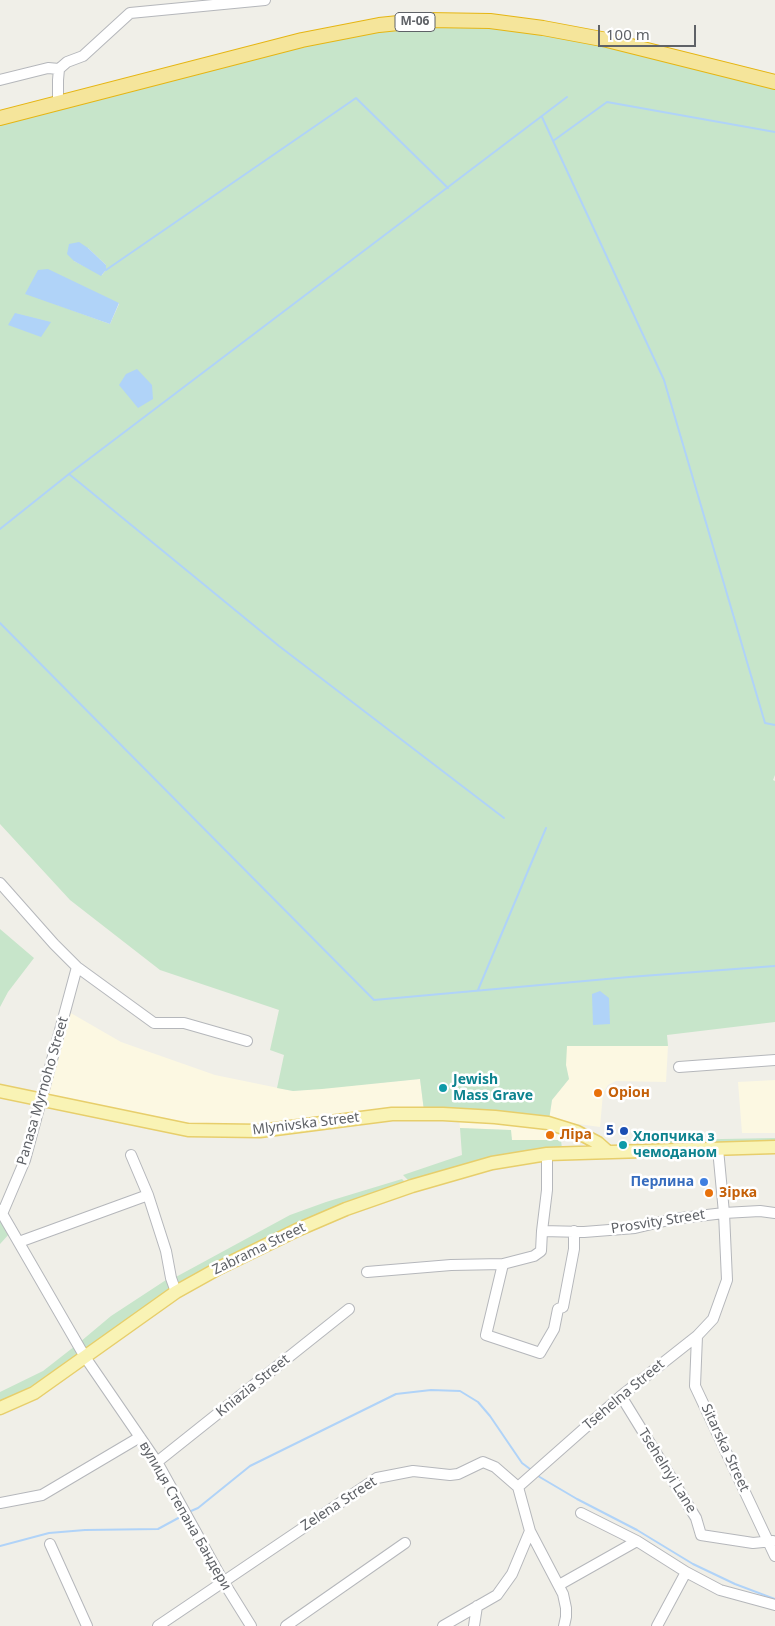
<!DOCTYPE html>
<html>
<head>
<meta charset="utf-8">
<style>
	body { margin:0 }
	#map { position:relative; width:775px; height:1626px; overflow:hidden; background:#f0efe8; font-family:"Noto Sans",sans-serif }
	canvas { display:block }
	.scale { position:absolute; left:598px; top:25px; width:98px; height:22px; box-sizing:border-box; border:2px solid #5f6267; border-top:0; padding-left:6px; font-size:15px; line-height:18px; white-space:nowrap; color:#5f6267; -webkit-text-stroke:4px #fff; paint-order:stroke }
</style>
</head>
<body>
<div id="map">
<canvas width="775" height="1626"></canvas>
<div class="scale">100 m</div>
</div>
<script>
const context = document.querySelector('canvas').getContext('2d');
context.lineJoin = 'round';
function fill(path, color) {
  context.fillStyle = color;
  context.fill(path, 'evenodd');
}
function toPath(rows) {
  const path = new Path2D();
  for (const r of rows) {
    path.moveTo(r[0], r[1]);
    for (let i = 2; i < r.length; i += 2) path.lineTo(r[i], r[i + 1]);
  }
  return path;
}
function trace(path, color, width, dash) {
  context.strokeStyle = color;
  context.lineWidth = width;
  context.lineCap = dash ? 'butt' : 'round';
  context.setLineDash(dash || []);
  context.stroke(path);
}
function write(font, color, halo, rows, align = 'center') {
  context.font = font + ' "Noto Sans",sans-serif';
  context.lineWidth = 5;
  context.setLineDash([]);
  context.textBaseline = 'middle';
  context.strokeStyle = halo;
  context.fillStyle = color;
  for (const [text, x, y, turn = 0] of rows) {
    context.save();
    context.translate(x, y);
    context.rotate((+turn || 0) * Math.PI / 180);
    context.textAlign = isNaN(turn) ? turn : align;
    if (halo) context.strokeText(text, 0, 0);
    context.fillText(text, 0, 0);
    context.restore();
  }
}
fill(toPath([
	[69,1012,121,1042,215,1075,293,1091,420,1079,424,1111,260,1128,189,1127,46,1097],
	[566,1046,668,1046,666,1082,616,1081,608,1085,603,1093,600,1127,549,1120,552,1100,569,1079,566,1065],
	[775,1080,775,1133,742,1133,738,1082],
	[459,1118,560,1130,561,1140,512,1140,510,1130,460,1128]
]), '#fcf8e2');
fill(toPath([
	[428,26,489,27,542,33,606,46,775,87,775,775,773,780,775,781,775,1022,667,1035,668,1046,567,1046,566,1065,569,1079,552,1100,549,1120,424,1111,420,1079,322,1089,293,1091,277,1088,284,1055,270,1050,279,1010,160,970,70,900,0,824,0,124,303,45,379,31],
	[88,248,106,265,106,270,102,275,74,261],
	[25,293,119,303,119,304,110,324],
	[0,929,34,958,8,992,0,1007],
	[460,1128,511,1130,512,1140,561,1140,562,1149,410,1182,403,1175,462,1155],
	[775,1138,775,1142,670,1145,670,1140],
	[402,1179,406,1183,177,1287,174,1278,290,1215,326,1202],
	[0,1216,10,1233,0,1244],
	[169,1278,173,1289,85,1351,80,1342,111,1316],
	[75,1346,80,1354,31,1389,0,1403,0,1392,43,1371]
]), '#c7e5ca');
fill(toPath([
	[79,242,88,248,106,265,106,270,101,276,74,261,67,254,69,244],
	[48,269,119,303,110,324,25,294,38,270],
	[15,313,51,322,41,337,8,325],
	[137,369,152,385,153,399,138,408,119,385,126,374],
	[600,991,609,998,610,1024,593,1025,592,994]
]), '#b0d3f8');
trace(toPath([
	[542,117,664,380,765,723,775,725],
	[553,141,607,102,775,132],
	[106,270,356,98,448,188],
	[69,474,279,646,504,818],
	[0,529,69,474,567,97],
	[0,623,374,1000,629,977,775,966],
	[478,990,546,828],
	[538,1476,577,1499,637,1530,693,1564,735,1584,775,1599],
	[191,1511,198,1508,250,1466,396,1394,431,1390,460,1391,478,1402,490,1416,522,1463,530,1469],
	[0,1546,49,1533,85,1530,158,1529,182,1516]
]), '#b0d3f8', 2);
const minor = toPath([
	[0,80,48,68,59,69],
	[58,103,58,80,59,69,67,62,83,56,130,13,265,0],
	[0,883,54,944,77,967,154,1023,184,1023,247,1041],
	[679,1067,775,1060],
	[131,1155,148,1195,166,1251,171,1278,176,1292],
	[0,1210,85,1357,157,1462,223,1581,251,1626],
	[2,1214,25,1160,77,967],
	[542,1231,584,1232,635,1228,673,1219,724,1213,760,1211,775,1213],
	[19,1242,148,1195],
	[503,1264,486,1335,540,1353,554,1329,558,1309,563,1307,574,1249,574,1231],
	[367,1272,451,1265,503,1264,534,1256,541,1251,542,1231,547,1190,547,1154],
	[697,1336,695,1386,775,1556],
	[621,1396,696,1518,701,1535,753,1543,773,1541],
	[157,1462,349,1309],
	[518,1487,621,1396,697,1336,713,1319,727,1280,724,1213,718,1149],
	[518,1487,530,1531,563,1594,566,1608,566,1617,564,1626],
	[0,1503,42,1495,140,1437],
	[581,1513,637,1541,686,1572,720,1590,775,1605],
	[50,1544,87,1626],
	[559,1585,637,1541],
	[158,1626,377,1478,413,1471,450,1475,458,1474,483,1462,495,1467,518,1487],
	[286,1626,405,1543],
	[443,1626,497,1595,512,1574,530,1531],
	[474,1626,477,1606],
	[657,1626,686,1572]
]);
const major = toPath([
	[0,1091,188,1130,260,1131,392,1114,443,1114,495,1117,548,1123,577,1132,598,1143,608,1152],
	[0,1408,34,1393,176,1292,219,1268,297,1230,346,1209,412,1186,492,1163,547,1154,775,1147]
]);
const highway = toPath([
	[0,118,302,40,379,25,428,20,490,21,543,28,607,40,775,82]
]);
trace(minor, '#b5b7bb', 12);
trace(major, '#e7ce6b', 15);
trace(highway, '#e5b513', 16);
trace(minor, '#fff', 10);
trace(major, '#f9f3b5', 12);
trace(highway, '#f5e59b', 14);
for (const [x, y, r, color] of [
	[443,1088,5,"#0f9aa8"],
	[598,1093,5,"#e8710a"],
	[624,1131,5,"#1a4fb4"],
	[550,1135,5,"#e8710a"],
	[623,1145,5,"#0f9aa8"],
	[704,1182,5,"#3f7fe0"],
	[709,1193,5,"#e8710a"]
]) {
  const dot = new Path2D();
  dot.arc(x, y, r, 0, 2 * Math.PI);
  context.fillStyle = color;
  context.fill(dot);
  trace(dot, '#fff', 2);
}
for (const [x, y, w] of [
	[415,22,40]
]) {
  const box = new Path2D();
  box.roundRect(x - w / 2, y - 9.5, w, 19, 4);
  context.fillStyle = '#fff';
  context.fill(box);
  trace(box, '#5f6267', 1);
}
write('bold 12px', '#5f6267', null, [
	["М-06",415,22]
]);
write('bold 14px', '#0d838f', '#fff', [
	["Jewish",453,1080],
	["Mass Grave",453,1096],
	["Хлопчика з",633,1137],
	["чемоданом",633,1153]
], 'left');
write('14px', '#5f6267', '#fff', [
	["Panasa Myrnoho Street",43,1091,-74],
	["Mlynivska Street",306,1124,-7],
	["Prosvity Street",658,1222,-9],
	["Zabrama Street",259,1249,-26],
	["Kniazia Street",253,1386,-39],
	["Tsehelna Street",624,1395,-40],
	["Sitarska Street",725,1448,65],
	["Tsehelnyi Lane",667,1471,58],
	["Zelena Street",339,1504,-33],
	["вулиця Степана Бандери",185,1516,60]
]);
write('bold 14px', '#c56008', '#fff', [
	["Оріон",608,1093],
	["Ліра",560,1135],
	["Зірка",719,1193]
], 'left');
write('bold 14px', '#164399', '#fff', [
	["5",614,1131]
], 'right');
write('bold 14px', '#366cbe', '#fff', [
	["Перлина",694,1182]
], 'right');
</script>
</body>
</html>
